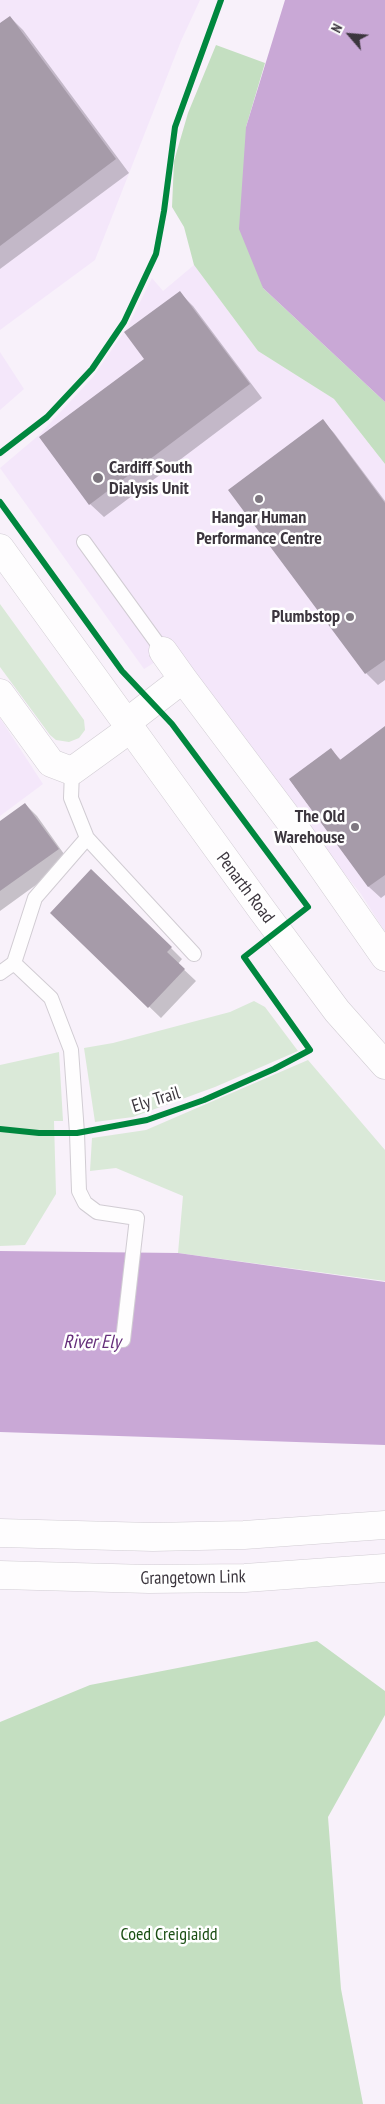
<!DOCTYPE html>
<html>
<head>
<meta charset="utf-8">
<style>
	body { margin:0 }
	#map { position:relative; width:385px; height:2104px; overflow:hidden; background:#f8f1fa; font-family:"PT Sans Narrow",sans-serif }
	canvas { display:block }
	.north { position:absolute; left:325px; top:10px; width:50px; height:50px; -webkit-text-stroke:4px #fff; paint-order:stroke; rotate:297deg; font-size:14px; font-weight:700; line-height:20px; text-align:center; color:#3c363e }
	.north::after { content:''; display:block; margin:auto; width:18px; height:22px; background:#3c363e; clip-path:polygon(50% 0,100% 100%,50% 72%,0 100%) }
</style>
</head>
<body>
<div id="map">
<canvas width="385" height="2104"></canvas>
<div class="north">N</div>
</div>
<script>
const context = document.querySelector('canvas').getContext('2d');
context.lineJoin = 'round';
function fill(path, color) {
  context.fillStyle = color;
  context.fill(path, 'evenodd');
}
function toPath(rows) {
  const path = new Path2D();
  for (const r of rows) {
    path.moveTo(r[0], r[1]);
    for (let i = 2; i < r.length; i += 2) path.lineTo(r[i], r[i + 1]);
  }
  return path;
}
function trace(path, color, width, dash) {
  context.strokeStyle = color;
  context.lineWidth = width;
  context.lineCap = dash ? 'butt' : 'round';
  context.setLineDash(dash || []);
  context.stroke(path);
}
function write(font, color, halo, rows, align = 'center') {
  context.font = font + ' "PT Sans Narrow",sans-serif';
  context.lineWidth = 5;
  context.setLineDash([]);
  context.textBaseline = 'middle';
  context.strokeStyle = halo;
  context.fillStyle = color;
  for (const [text, x, y, turn = 0] of rows) {
    context.save();
    context.translate(x, y);
    context.rotate((+turn || 0) * Math.PI / 180);
    context.textAlign = isNaN(turn) ? turn : align;
    if (halo) context.strokeText(text, 0, 0);
    context.fillText(text, 0, 0);
    context.restore();
  }
}
fill(toPath([
	[0,0,200,0,181,41,95,260,0,330],
	[194,265,258,351,334,399,385,464,385,932,361,894,263,773,173,651,144,669,0,468,39,435,93,377,128,326,152,278,163,291],
	[0,352,24,389,0,410],
	[0,718,43,784,0,816]
]), '#f4e7fa');
fill(toPath([
	[0,604,84,720,85,730,79,738,69,742,56,740,50,735,0,667],
	[254,1001,265,1007,298,1051,215,1087,133,1117,95,1122,84,1048,113,1043,230,1012],
	[59,1052,63,1121,54,1121,56,1194,25,1245,0,1246,0,1065],
	[308,1060,385,1150,385,1281,178,1253,183,1196,116,1168,90,1171,92,1138,146,1130]
]), '#dae9d8');
fill(toPath([
	[216,45,265,63,246,127,263,288,385,402,385,464,334,399,258,351,194,265,184,227,172,207,174,161,188,113],
	[317,1641,385,1691,385,1715,328,1817,341,1989,363,2104,0,2104,0,1722,90,1685]
]), '#c4dfc1');
fill(toPath([
	[285,0,385,0,385,402,263,288,239,229,246,127],
	[0,1251,178,1253,385,1282,385,1445,0,1432]
]), '#c9a8d6');
fill(toPath([
	[10,17,23,30,129,173,0,269,0,24],
	[180,293,193,306,262,398,104,517,90,504,146,359],
	[323,421,334,433,385,501,385,680,378,685,366,673,230,490],
	[385,728,385,895,381,898,369,887,290,780,331,750,341,760],
	[25,804,37,816,69,861,0,911,0,822],
	[63,924,171,948,182,959,178,964,196,981,161,1018]
]), '#0003');
fill(toPath([
	[10,16,116,159,0,246,0,23],
	[180,291,250,384,89,505,39,437,144,359,124,332],
	[323,419,385,503,385,660,365,674,228,490],
	[385,726,385,875,368,887,289,779,331,748,340,760],
	[25,803,59,849,0,891,0,821],
	[91,869,172,947,167,952,185,969,148,1008,50,913]
]), '#a69ba9');
const lane = toPath([
	[84,542,163,651],
	[72,771,71,798,87,838,194,954],
	[14,963,51,998,71,1050,77,1133,79,1191,85,1203,97,1212,137,1218,123,1340],
	[0,973,14,963,35,898,87,838]
]);
const street = toPath([
	[163,651,183,679],
	[0,693,51,763,72,771,130,729],
	[126,723,183,679,295,828,385,957]
]);
const primary = toPath([
	[0,548,262,910,337,1011,385,1065],
	[0,1533,153,1537,244,1535,385,1525],
	[0,1575,149,1579,245,1578,385,1568]
]);
trace(lane, '#d1ccd3', 16);
trace(street, '#d1ccd3', 29);
trace(primary, '#d1ccd3', 29);
trace(lane, '#fefdfe', 14);
trace(street, '#fefdfe', 28);
trace(primary, '#fefdfe', 28);
trace(toPath([
	[0,453,47,417,92,369,124,322,156,254,164,211,175,127,221,0],
	[0,502,122,671,172,724,308,907,244,957,310,1050,274,1069,204,1100,147,1120,77,1133,39,1133,0,1129]
]), '#00873e', 6);
for (const [x, y, r, color] of [
	[98,478,6,"#7e7780"],
	[259,499,5,"#7e7780"],
	[350,617,5,"#7e7780"],
	[355,827,5,"#7e7780"]
]) {
  const dot = new Path2D();
  dot.arc(x, y, r, 0, 2 * Math.PI);
  context.fillStyle = color;
  context.fill(dot);
  trace(dot, '#fff', 2);
}
write('bold 18px', '#3c363e', '#fff', [
	["Cardiff South",109,468,"left"],
	["Dialysis Unit",109,489,"left"],
	["Hangar Human",259,518,"center"],
	["Performance Centre",259,539,"center"],
	["Plumbstop",340,617],
	["The Old",345,817],
	["Warehouse",345,838]
], 'right');
write('18px', '#3c363e', '#fff', [
	["Penarth Road",245,888,53],
	["Ely Trail",156,1100,-17],
	["Grangetown Link",193,1578,-1]
]);
write('18px', '#1b4f14', '#fff', [
	["Coed Creigiaidd",169,1935]
]);
write('italic 19px', '#652e7a', '#fff', [
	["River Ely",92,1343]
]);
</script>
</body>
</html>
